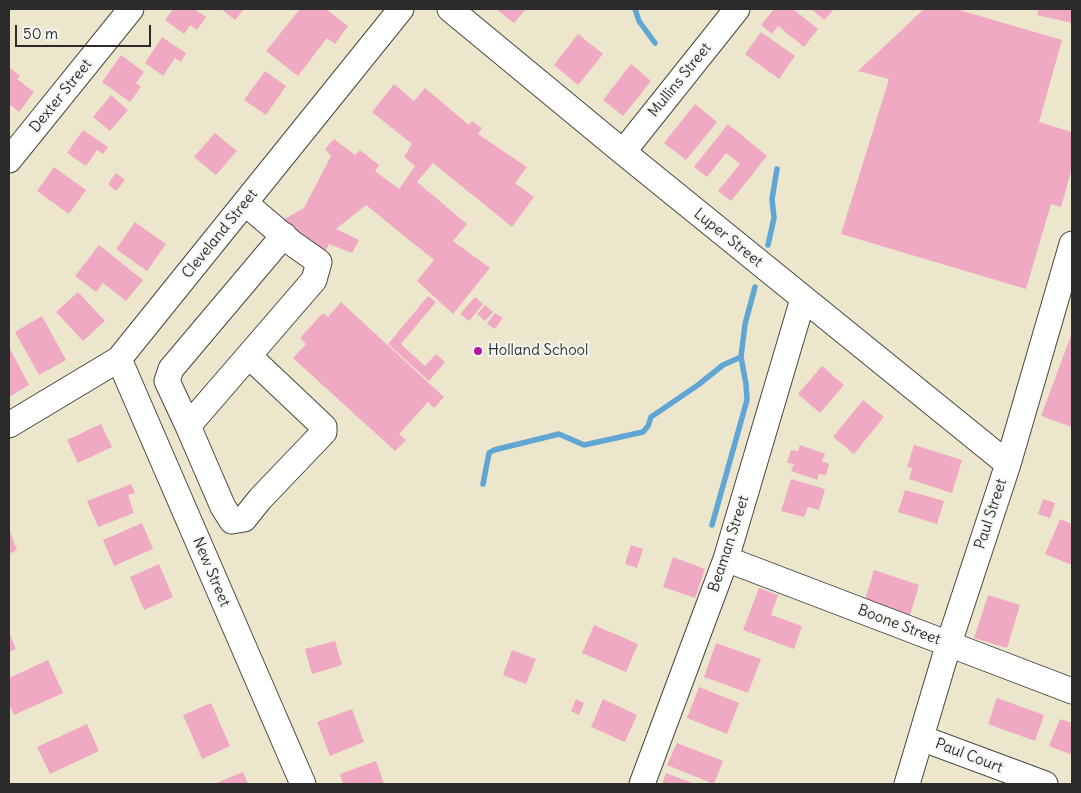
<!DOCTYPE html>
<html>
<head>
<meta charset="utf-8">
<style>
	body { margin:0 }
	#map { position:relative; width:1081px; height:793px; overflow:hidden; background:#ece7cc; font-family:Delius,sans-serif }
	canvas { display:block }
	.frame { position:absolute; inset:0; border:10px solid #2b2b2b; pointer-events:none }
	.scale { position:absolute; left:15px; top:25px; width:136px; height:22px; box-sizing:border-box; border:2px solid #2b2b2b; border-top:0; padding-left:6px; font-size:15px; line-height:18px; white-space:nowrap; color:#2b2b2b; -webkit-text-stroke:4px #f6f6f2; paint-order:stroke }
</style>
</head>
<body>
<div id="map">
<canvas width="1081" height="793"></canvas>
<div class="frame"></div>
<div class="scale">50 m</div>
</div>
<script>
const context = document.querySelector('canvas').getContext('2d');
context.lineJoin = 'round';
function toPath(rows) {
  const path = new Path2D();
  for (const r of rows) {
    path.moveTo(r[0], r[1]);
    for (let i = 2; i < r.length; i += 2) path.lineTo(r[i], r[i + 1]);
  }
  return path;
}
function trace(path, color, width, dash) {
  context.strokeStyle = color;
  context.lineWidth = width;
  context.lineCap = dash ? 'butt' : 'round';
  context.setLineDash(dash || []);
  context.stroke(path);
}
function fill(path, color) {
  context.fillStyle = color;
  context.fill(path, 'evenodd');
}
function write(font, color, halo, rows, align = 'center') {
  context.font = font + ' Delius,sans-serif';
  context.lineWidth = 4;
  context.setLineDash([]);
  context.textBaseline = 'middle';
  context.strokeStyle = halo;
  context.fillStyle = color;
  for (const [text, x, y, turn = 0] of rows) {
    context.save();
    context.translate(x, y);
    context.rotate((+turn || 0) * Math.PI / 180);
    context.textAlign = isNaN(turn) ? turn : align;
    if (halo) context.strokeText(text, 0, 0);
    context.fillText(text, 0, 0);
    context.restore();
  }
}
trace(toPath([
	[635,9,639,21,655,43],
	[768,245,774,218,772,199,777,169],
	[483,484,489,453,494,450,559,434,584,445,643,432,648,426,651,417,698,385,723,365,741,357],
	[712,525,747,400,746,384,741,357,745,324,755,287]
]), '#5fa6d5', 5.5);
fill(toPath([
	[173,9,194,9,206,17,197,30,190,25,184,34,165,20],
	[221,9,244,9,235,20],
	[300,9,326,9,348,26,335,44,327,38,298,76,266,51],
	[496,9,526,9,514,23],
	[774,9,793,9,818,29,804,47,778,26,772,34,761,25],
	[811,9,834,9,824,20],
	[924,9,956,9,1062,40,1039,122,1072,132,1072,168,1061,207,1051,204,1026,289,841,234,889,79,858,71],
	[1039,9,1072,9,1072,23,1037,15],
	[761,32,795,56,779,79,745,54],
	[578,34,603,54,578,85,554,65],
	[162,37,186,53,181,62,175,58,163,76,145,63],
	[121,55,144,72,136,83,141,87,130,102,102,82],
	[631,64,651,81,623,116,603,100],
	[9,67,20,76,17,79,34,92,19,112,9,104],
	[265,71,286,86,266,115,244,100],
	[394,84,414,101,425,88,469,125,472,121,482,128,478,134,527,167,515,183,534,197,512,227,433,163,417,182,467,224,453,241,490,268,453,314,417,281,434,260,366,205,336,229,359,240,352,253,329,244,322,258,279,222,304,208,331,156,325,149,334,139,355,155,360,150,379,165,375,171,399,189,415,166,404,157,412,144,372,112],
	[111,95,128,110,110,131,93,117],
	[695,104,717,122,686,160,664,143],
	[728,124,767,156,731,201,718,191,740,164,726,153,707,177,694,167],
	[83,130,108,147,103,154,97,150,86,166,67,153],
	[215,133,237,151,216,175,194,157],
	[54,167,86,190,69,214,37,191],
	[116,173,125,180,116,191,108,184],
	[135,222,166,244,147,271,116,249],
	[99,245,143,280,126,301,103,283,96,292,75,276],
	[78,292,105,321,83,341,56,312],
	[428,296,436,302,401,344,425,366,436,354,445,362,429,381,388,344],
	[475,297,483,304,469,321,460,314],
	[341,302,444,397,434,408,428,402,399,434,406,440,395,451,293,358,306,344,300,338,323,313,328,317],
	[485,305,493,312,485,321,477,314],
	[495,313,503,318,495,329,487,324],
	[42,316,66,360,39,375,15,332],
	[1072,333,1072,427,1041,416],
	[9,347,29,385,9,397],
	[822,366,844,385,820,413,798,394],
	[863,400,884,417,854,454,833,437],
	[101,424,112,447,78,463,67,440],
	[800,445,825,454,822,461,829,464,826,475,819,474,817,480,791,471,794,464,787,463,791,450,798,451],
	[914,445,962,460,952,493,909,479,912,468,907,467],
	[791,479,825,489,819,510,808,507,804,517,781,511],
	[131,484,135,493,128,495,134,513,98,527,87,501],
	[905,490,944,501,937,524,898,512],
	[1043,499,1055,503,1050,518,1038,514],
	[1060,519,1072,524,1072,565,1045,554],
	[142,523,153,549,114,566,103,540],
	[9,529,17,550,9,554],
	[631,545,643,549,637,568,625,564],
	[673,557,705,569,695,598,663,587],
	[159,564,173,597,144,610,130,577],
	[874,570,919,585,910,615,865,600],
	[759,588,778,595,771,615,802,626,794,649,743,630],
	[988,595,1020,605,1007,648,974,638],
	[594,625,638,644,626,672,582,653],
	[9,632,16,649,9,652],
	[335,641,342,665,312,674,305,649],
	[716,643,761,659,748,693,704,677],
	[512,650,536,659,526,684,503,675],
	[48,660,63,693,14,715,9,704,9,678],
	[699,687,739,703,727,734,687,718],
	[997,698,1044,715,1035,741,988,724],
	[576,699,584,703,579,715,571,711],
	[603,699,637,715,625,742,591,727],
	[211,703,230,746,202,759,183,715],
	[352,709,364,742,330,756,317,722],
	[1060,719,1072,723,1072,755,1049,746],
	[87,724,99,751,50,774,37,747],
	[677,743,723,761,714,784,667,765],
	[376,761,384,784,343,784,340,774],
	[243,772,248,784,214,784],
	[666,773,695,784,662,784]
]), '#f0a9c3');
const minor = toPath([
	[450,9,623,152,1008,464],
	[623,152,737,9],
	[9,160,131,9],
	[245,203,292,243,319,262,314,280,188,426,223,507,232,521,244,519,260,499,324,432,324,427,249,356],
	[119,359,303,784],
	[9,425,119,359,401,9],
	[188,426,167,381,171,369,284,235],
	[726,559,1072,691],
	[921,738,1045,784],
	[642,784,726,559,803,299],
	[907,784,949,643,1008,464,1072,244]
]);
trace(minor, '#484743', 27);
trace(minor, '#fff', 25);
for (const [x, y, r, color] of [
	[478,351,5,"#b5179e"]
]) {
  const dot = new Path2D();
  dot.arc(x, y, r, 0, 2 * Math.PI);
  context.fillStyle = color;
  context.fill(dot);
  trace(dot, '#f6f6f2', 2);
}
write('15px', '#2b2b2b', '#f6f6f2', [
	["Mullins Street",680,80,-51],
	["Dexter Street",61,96,-51],
	["Cleveland Street",220,234,-51],
	["Luper Street",728,238,39],
	["Paul Street",991,514,-72],
	["Beaman Street",729,544,-72],
	["New Street",211,572,67],
	["Boone Street",899,625,21],
	["Paul Court",969,756,21]
]);
write('15px', '#2b2b2b', '#f6f6f2', [
	["Holland School",488,351]
], 'left');
</script>
</body>
</html>
